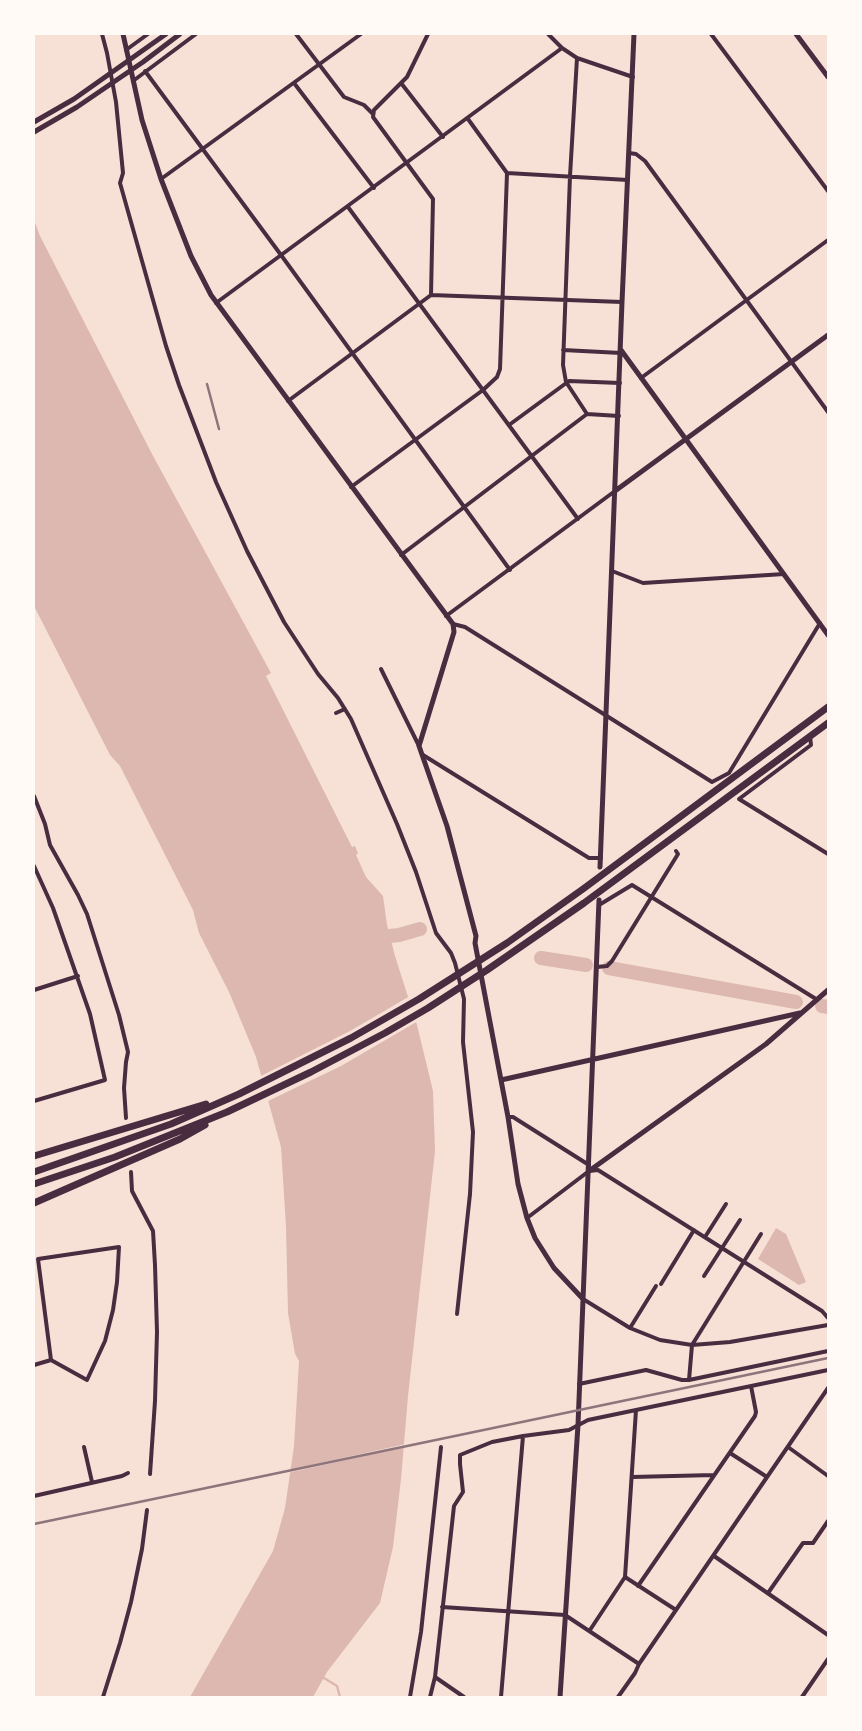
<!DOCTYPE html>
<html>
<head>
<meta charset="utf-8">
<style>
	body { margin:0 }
	#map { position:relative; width:862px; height:1731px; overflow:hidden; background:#f7e1d7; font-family:Helvetica,sans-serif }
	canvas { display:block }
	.frame { position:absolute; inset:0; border:35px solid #fffaf5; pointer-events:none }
</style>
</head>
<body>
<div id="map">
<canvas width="862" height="1731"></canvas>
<div class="frame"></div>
</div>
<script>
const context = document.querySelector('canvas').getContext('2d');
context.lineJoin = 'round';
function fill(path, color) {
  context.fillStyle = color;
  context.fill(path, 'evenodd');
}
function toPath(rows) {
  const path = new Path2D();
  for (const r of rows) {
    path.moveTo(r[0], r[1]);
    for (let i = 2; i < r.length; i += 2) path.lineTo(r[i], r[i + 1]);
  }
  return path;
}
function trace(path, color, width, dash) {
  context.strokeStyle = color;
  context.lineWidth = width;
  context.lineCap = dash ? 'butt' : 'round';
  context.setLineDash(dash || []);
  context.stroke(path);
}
fill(toPath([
	[34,220,40,236,152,454,271,673,266,676,352,847,355,846,358,853,356,855,366,877,383,896,387,925,395,956,417,1025,433,1091,435,1151,408,1396,401,1479,393,1547,380,1603,327,1672,313,1697,190,1697,273,1551,285,1508,294,1446,299,1361,295,1354,288,1313,286,1226,281,1147,256,1057,229,992,199,933,193,910,120,766,110,755,34,606],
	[776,1228,786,1234,806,1282,799,1285,758,1259]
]), '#dcb8b0');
fill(toPath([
	[410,996,418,1021,341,1066,266,1102,259,1077,350,1031],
	[406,1444,406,1447,287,1473,288,1470]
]), '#f7e1d7');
trace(toPath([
	[324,1678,337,1686,340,1697]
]), '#dcb8b0', 2.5);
trace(toPath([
	[372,942,389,936,399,935,420,929],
	[541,958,586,965],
	[609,968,796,1002],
	[822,1006,828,1007]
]), '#dcb8b0', 14);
trace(toPath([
	[102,34,107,53,116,102,123,173,120,183,166,346,179,385,216,482,247,551,284,622,318,674,338,698,351,719,397,824,416,872,436,933,451,953,455,963,464,999,463,1042,473,1132,470,1194,457,1314],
	[296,34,344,97,364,105,373,114],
	[428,34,407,77,374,110,373,117,433,199,431,295],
	[548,34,562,48,577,58,633,77],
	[711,34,828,191],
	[126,50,148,34],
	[577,58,570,176,563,365,566,382,587,414],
	[145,71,281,255,510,570],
	[133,81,196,34],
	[294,83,374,188],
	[401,83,443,137],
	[468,119,507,173,628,180],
	[629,153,636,154,645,161,828,412],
	[161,179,361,34],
	[348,207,578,519],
	[216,303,562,48],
	[563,350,621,353],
	[641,378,828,240],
	[288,401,431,295,622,302],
	[509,425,569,381,620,383],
	[351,487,483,390,497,377,500,369,507,173],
	[401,555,587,414,619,416],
	[612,571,643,583,784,574],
	[446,616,615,491],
	[453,624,465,627,712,782,729,773,820,623],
	[381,669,419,746],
	[336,713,345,709],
	[810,736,811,745,739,799,828,854],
	[423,755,589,858,601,858],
	[34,796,45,824,50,845,78,895,87,914,119,1015,128,1052,126,1062,124,1088,126,1118],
	[34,866,53,908,90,1014,105,1080,34,1101],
	[599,905,632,885,816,999],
	[597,967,607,966,612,961,678,854,676,851],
	[34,990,78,976],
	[508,1117,513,1117,589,1165],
	[131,1172,132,1191,153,1231,155,1265,157,1332,155,1401,150,1474],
	[527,1218,589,1171,598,1170,822,1311,828,1318],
	[761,1234,692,1345,689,1380,828,1351],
	[705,1237,726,1204],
	[704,1276,740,1220],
	[661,1284,694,1230],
	[583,1299,630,1328,660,1340,692,1345,730,1342,828,1325],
	[630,1328,656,1286],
	[34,1365,51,1360,38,1259,119,1247,117,1282,113,1310,105,1341,87,1380,51,1360],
	[579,1384,646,1370,682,1380,689,1380],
	[84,1447,92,1482],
	[788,1447,828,1476],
	[730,1453,767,1477],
	[632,1477,714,1475],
	[34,1496,122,1476,128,1473],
	[714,1556,828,1635],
	[625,1577,676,1610],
	[638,1586,755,1416,756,1412,751,1386],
	[768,1593,803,1543,813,1543,828,1521],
	[442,1607,565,1615,639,1664],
	[590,1630,625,1577,636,1410],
	[435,1677,464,1697],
	[103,1697,120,1643,131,1602,142,1549,147,1510],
	[410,1697,421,1632,441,1447],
	[430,1697,435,1677,454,1506,463,1492,460,1464,460,1455,492,1442,523,1436,569,1430,588,1420,828,1370],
	[501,1697,523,1436],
	[618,1697,635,1673,639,1664,828,1388],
	[802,1697,828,1659]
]), '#4a2c40', 4);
trace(toPath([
	[123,34,142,120,161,179,191,256,211,295,453,624,454,632,419,746,447,826,476,936,475,943,508,1117,518,1184,527,1218,535,1238,554,1268,583,1299],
	[796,34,828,77],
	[34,122,74,99,166,34],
	[34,132,77,107,143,62,180,34],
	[621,350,828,635],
	[615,491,828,335],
	[600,867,622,302,634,34],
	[501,1080,800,1013],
	[589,1171,766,1044,828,990],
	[560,1697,578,1425,599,900]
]), '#4a2c40', 5);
trace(toPath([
	[34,1156,206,1104],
	[34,1172,171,1124,239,1094,351,1038,419,999,507,943,583,889,828,707],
	[34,1184,115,1157,227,1112,311,1072,385,1033,428,1008,487,970,584,903,828,723],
	[34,1203,180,1139,205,1125]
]), '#4a2c40', 7);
trace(toPath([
	[207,384,219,429],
	[34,1524,828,1358]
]), '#8f747c', 2.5);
</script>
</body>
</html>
